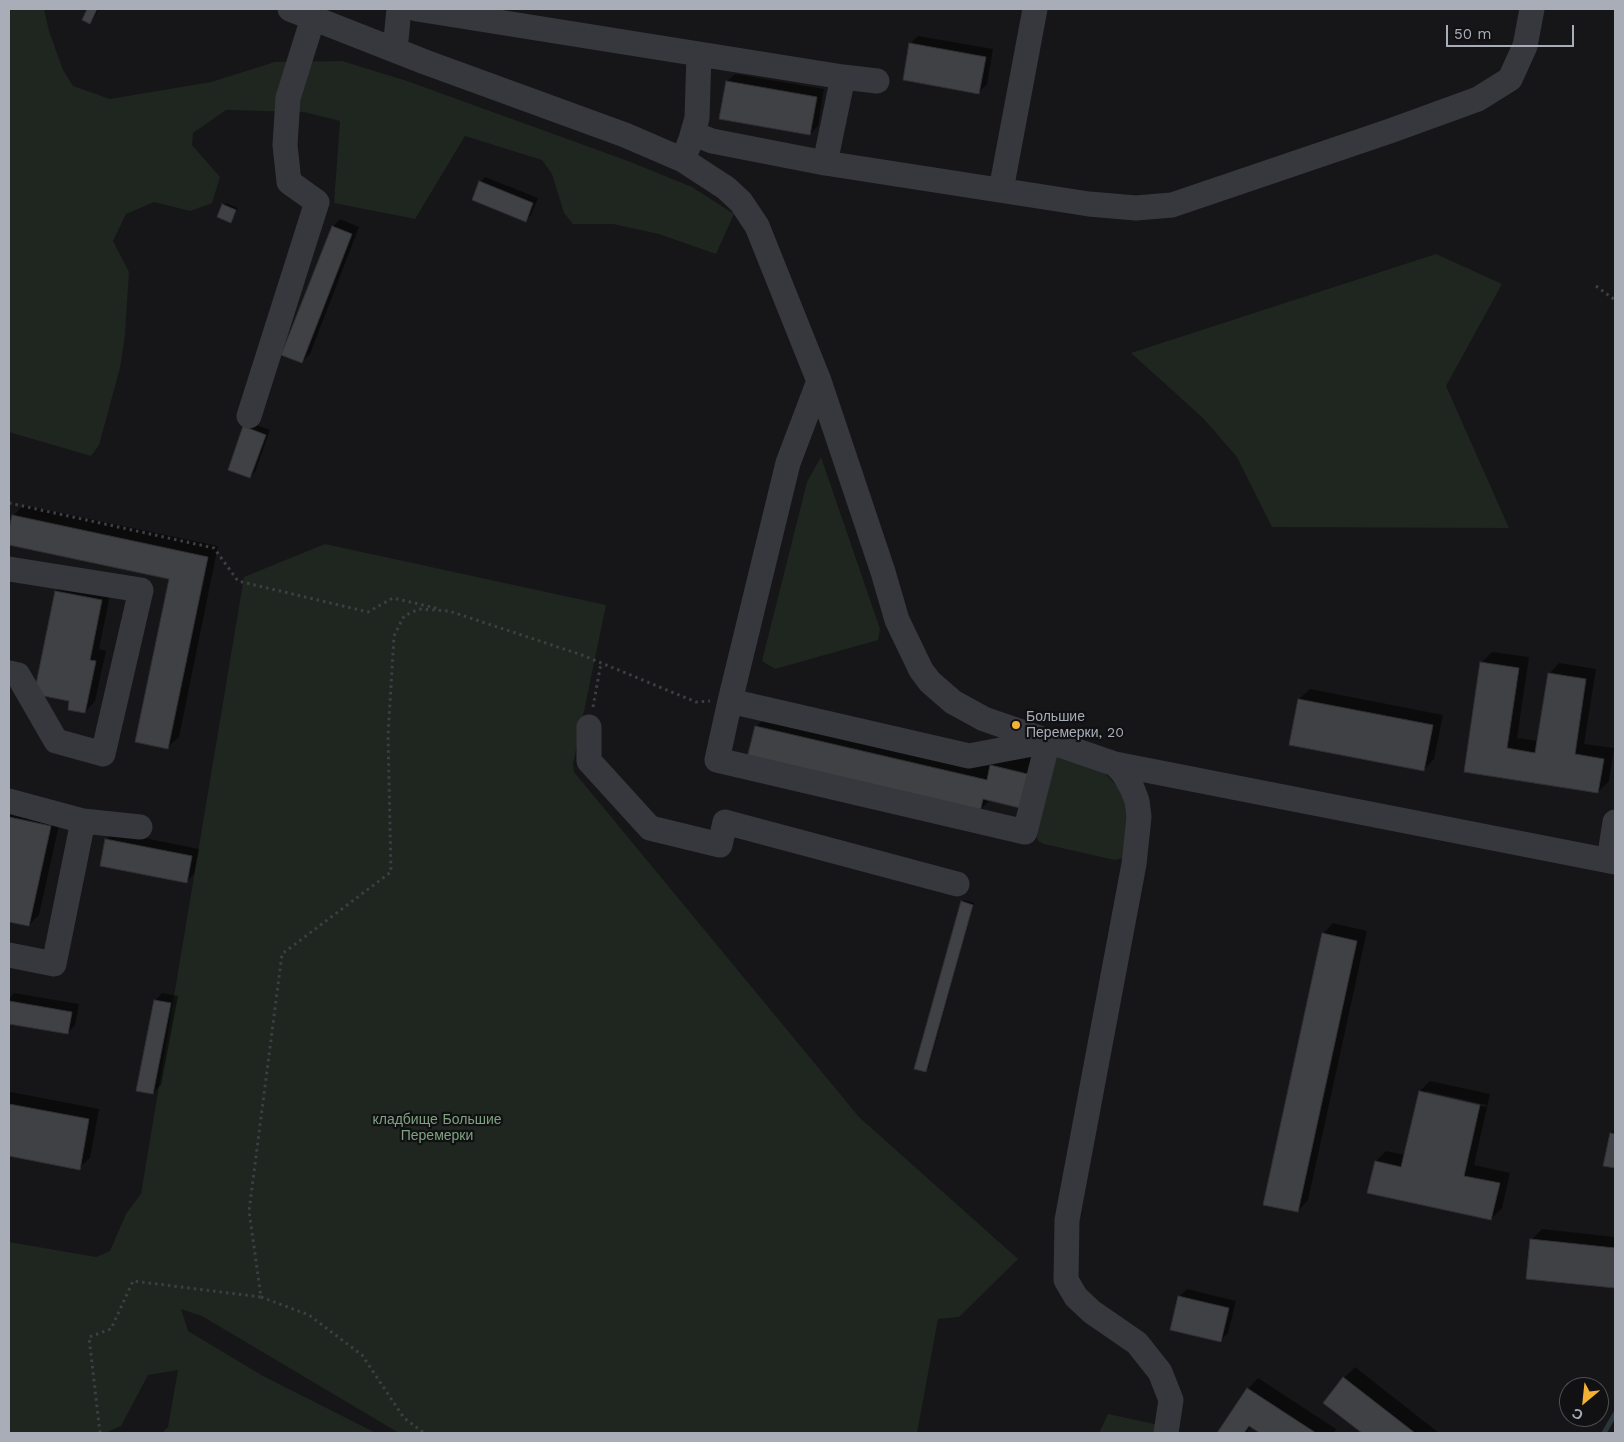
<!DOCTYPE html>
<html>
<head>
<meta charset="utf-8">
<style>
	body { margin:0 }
	#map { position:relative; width:1624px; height:1442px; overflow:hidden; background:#161618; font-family:"Work Sans",sans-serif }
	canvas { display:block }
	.frame { position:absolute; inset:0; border:10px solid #a8adb8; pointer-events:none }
	.north { position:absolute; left:1559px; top:1377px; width:50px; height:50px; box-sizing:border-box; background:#111113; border:1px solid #4d4f55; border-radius:50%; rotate:208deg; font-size:14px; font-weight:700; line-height:20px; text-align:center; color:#a8adb8 }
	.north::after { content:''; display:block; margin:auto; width:18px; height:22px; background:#f2b134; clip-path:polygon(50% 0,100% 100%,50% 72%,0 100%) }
	.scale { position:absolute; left:1446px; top:25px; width:128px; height:22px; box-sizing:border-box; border:2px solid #a8adb8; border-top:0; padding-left:6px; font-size:15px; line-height:18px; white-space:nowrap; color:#a8adb8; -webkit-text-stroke:4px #111113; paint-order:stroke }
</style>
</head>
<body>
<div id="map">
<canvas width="1624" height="1442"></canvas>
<div class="frame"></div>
<div class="north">С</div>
<div class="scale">50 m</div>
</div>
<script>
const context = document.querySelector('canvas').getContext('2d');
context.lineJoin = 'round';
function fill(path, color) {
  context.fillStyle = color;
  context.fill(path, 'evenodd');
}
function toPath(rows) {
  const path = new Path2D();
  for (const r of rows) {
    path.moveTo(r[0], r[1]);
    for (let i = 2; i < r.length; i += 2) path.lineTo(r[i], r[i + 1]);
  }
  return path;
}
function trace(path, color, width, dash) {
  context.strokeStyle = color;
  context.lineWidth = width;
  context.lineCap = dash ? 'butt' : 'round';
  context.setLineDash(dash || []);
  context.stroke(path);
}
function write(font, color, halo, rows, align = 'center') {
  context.font = font + ' "Work Sans",sans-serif';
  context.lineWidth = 4.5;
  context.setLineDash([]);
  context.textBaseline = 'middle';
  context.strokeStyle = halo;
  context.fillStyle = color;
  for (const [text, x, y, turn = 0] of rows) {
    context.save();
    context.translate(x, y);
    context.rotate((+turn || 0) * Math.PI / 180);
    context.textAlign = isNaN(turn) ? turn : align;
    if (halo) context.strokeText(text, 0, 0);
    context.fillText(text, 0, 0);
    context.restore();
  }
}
fill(toPath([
	[9,9,44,9,49,31,63,70,73,86,110,99,211,82,275,62,342,61,407,81,628,161,692,187,734,214,716,254,659,234,613,224,573,224,564,213,552,174,542,160,465,136,415,219,334,203,340,121,304,112,226,110,193,133,192,145,220,177,212,203,190,211,154,202,126,214,113,241,129,272,125,335,120,368,99,445,91,456,9,432],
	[1436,254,1502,284,1446,386,1509,528,1272,527,1237,457,1203,418,1131,353],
	[821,457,880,629,878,640,775,669,762,661,807,482],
	[325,544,606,605,573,764,574,772,859,1117,1018,1259,959,1317,938,1319,917,1433,399,1433,202,1316,181,1309,188,1331,263,1376,376,1433,162,1433,168,1427,178,1370,148,1375,121,1426,105,1433,9,1433,9,1242,96,1257,110,1251,126,1214,141,1194,244,577],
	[1052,755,1104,772,1121,791,1129,819,1123,858,1115,860,1106,858,1044,844,1038,841,1035,830],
	[1108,1414,1159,1425,1157,1433,1099,1433]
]), '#1e261f');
fill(toPath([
	[89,9,99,9,94,17,89,22,83,19],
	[918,36,993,49,987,84,979,92,910,44],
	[735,74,824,89,818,126,810,134,727,81],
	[485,177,538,198,531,215,526,220,480,182],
	[226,203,238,208,230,222,223,205],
	[340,219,359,227,310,354,302,362,333,227],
	[249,422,270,430,255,472,250,477,229,469],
	[23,505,218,546,179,737,168,747,171,578,9,544,9,535,13,516],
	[67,581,111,590,99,649,106,651,95,701,85,712,71,700,56,591],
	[1492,652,1529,657,1517,738,1538,741,1549,674,1559,663,1596,669,1584,744,1614,748,1609,781,1598,792,1465,771,1482,662],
	[1310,689,1443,715,1434,759,1424,770,1299,699],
	[772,711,1007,750,1051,761,990,800,979,811,756,727],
	[9,805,61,816,39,915,29,925,9,921],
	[114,832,199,849,194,874,186,882,106,840],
	[964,900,974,903,928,1069,925,1071,962,902],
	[1333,923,1367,931,1308,1200,1298,1211,1323,934],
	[14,993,79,1004,75,1025,68,1033,9,1023,9,999],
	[162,993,178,996,161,1085,153,1093,155,1001],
	[1430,1081,1490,1094,1474,1165,1510,1173,1502,1208,1491,1219,1376,1161,1386,1151,1405,1155,1420,1091],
	[1426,1091,1487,1105,1486,1107,1426,1094],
	[11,1092,99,1109,90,1158,79,1168,9,1155,9,1094],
	[1615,1129,1615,1167,1605,1165,1611,1134],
	[1542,1229,1615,1237,1615,1287,1527,1278,1531,1240],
	[1187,1289,1236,1301,1228,1333,1220,1341,1179,1297],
	[1355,1367,1439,1433,1364,1433,1325,1403,1344,1378],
	[1258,1378,1336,1429,1334,1433,1263,1433,1251,1426,1246,1433,1219,1433,1248,1389]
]), '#0007');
trace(toPath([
	[1604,1433,1615,1414]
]), '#2c353c', 5);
const building = toPath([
	[87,9,97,9,90,24,82,20,87,9],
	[909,43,986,57,979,94,903,80,909,43],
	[726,81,817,97,810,135,719,119,726,81],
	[479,181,533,203,526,222,472,200,479,181],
	[222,204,236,210,231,223,217,217,222,204],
	[332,226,352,234,302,363,281,355,332,226],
	[243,426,266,435,250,478,228,470,243,426],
	[12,515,208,557,168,749,135,742,169,579,9,545,9,529,12,515],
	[55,591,102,600,90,660,96,661,85,713,68,710,69,701,34,694,55,591],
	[1480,662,1519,668,1507,748,1535,753,1548,673,1586,679,1575,754,1604,759,1598,793,1464,772,1480,662],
	[1298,699,1433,725,1424,771,1289,745,1298,699],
	[755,726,987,780,990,765,1036,776,1028,810,983,799,980,812,747,758,755,726],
	[9,817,51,826,29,926,9,922,9,817],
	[105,839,192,856,187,883,100,866,105,839],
	[961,901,973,905,926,1072,914,1069,961,901],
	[1322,933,1357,941,1298,1212,1263,1205,1322,933],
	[154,1000,171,1003,153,1094,136,1091,154,1000],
	[9,1001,72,1012,68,1034,9,1024,9,1001],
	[1419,1091,1480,1105,1464,1176,1500,1183,1491,1220,1367,1193,1375,1161,1401,1167,1419,1091],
	[9,1104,89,1119,80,1170,9,1156,9,1104],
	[1610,1133,1615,1134,1615,1168,1603,1166,1610,1133],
	[1530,1239,1615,1248,1615,1288,1526,1279,1530,1239],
	[1178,1296,1229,1308,1221,1342,1170,1330,1178,1296],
	[1343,1377,1415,1433,1362,1433,1323,1403,1343,1377],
	[1247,1388,1316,1433,1260,1433,1249,1426,1244,1433,1217,1433,1247,1388]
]);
fill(building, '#404145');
trace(building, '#303034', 1);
trace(toPath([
	[1596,286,1615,300],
	[9,503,214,548,238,581,368,612,393,598,440,609],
	[593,707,601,663],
	[261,1297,309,1315,362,1355,404,1418,424,1433],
	[100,1433,89,1337,111,1329,133,1281,261,1297,249,1211,282,954,391,872,388,735,394,636,404,616,419,609,449,611,582,655,696,702,710,701]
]), '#3d3f44', 3, [2.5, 4]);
trace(toPath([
	[290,9,425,62,625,135,683,160,726,188,741,202,757,226,819,381,883,572,897,620,921,670,930,682,953,702,984,719,1115,764,1615,862],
	[417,9,843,77,877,81],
	[395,50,399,9],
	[691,139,697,118,699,54],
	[683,160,691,139,697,135,712,141,825,163,1089,204,1136,208,1172,205,1390,131,1478,99,1510,79,1525,46,1532,9],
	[825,163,843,77],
	[1001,190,1035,9],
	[249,416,317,202,289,182,285,145,288,98,313,18],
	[9,569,141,590,103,754,56,741,18,675,9,673],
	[730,701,717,760,1025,832,1048,741,969,756,730,701,788,463,819,381],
	[589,727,589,761,650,828,720,845,725,822,957,884],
	[1115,764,1124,774,1132,788,1137,801,1139,817,1134,864,1067,1220,1066,1280,1076,1297,1092,1312,1137,1343,1160,1372,1171,1400,1166,1433],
	[9,801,83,821,140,827],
	[1609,861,1615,822],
	[9,955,54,964,83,821]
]), '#37383d', 25);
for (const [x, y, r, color] of [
	[1016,725,5,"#f2b134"]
]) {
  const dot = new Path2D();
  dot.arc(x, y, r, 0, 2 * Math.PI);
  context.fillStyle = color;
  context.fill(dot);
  trace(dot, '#111113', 2);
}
write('14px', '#a8adb8', '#111113', [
	["Большие",1026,717],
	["Перемерки, 20",1026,733]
], 'left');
write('14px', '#7fa381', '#111113', [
	["кладбище Большие",437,1120],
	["Перемерки",437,1136]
]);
</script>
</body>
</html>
